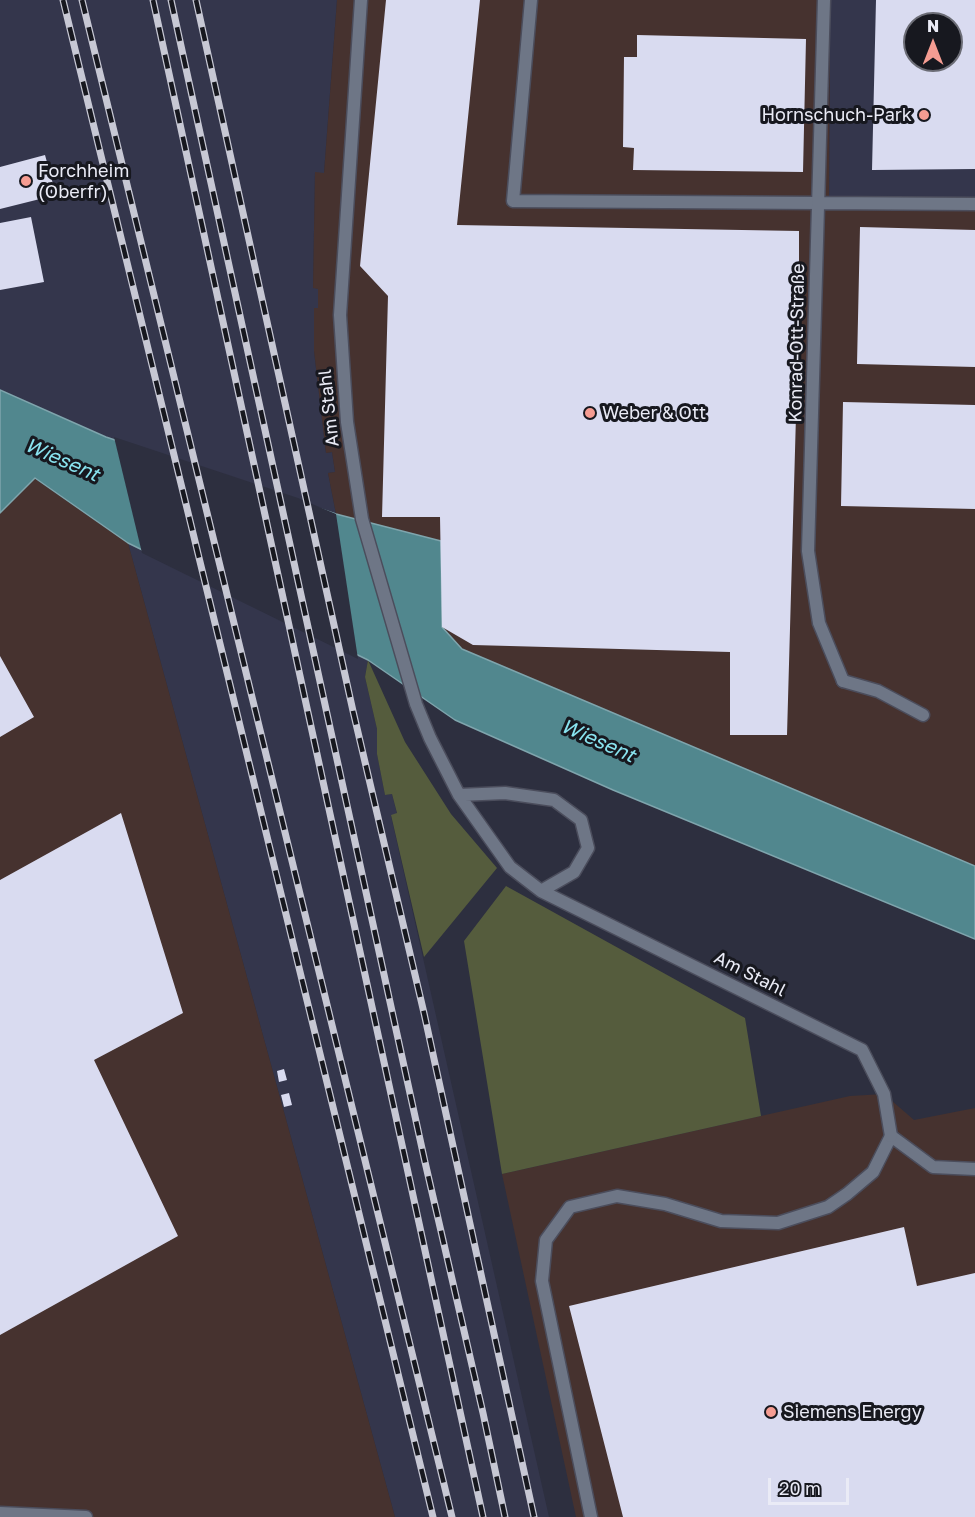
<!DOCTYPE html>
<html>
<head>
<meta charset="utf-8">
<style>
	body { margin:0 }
	#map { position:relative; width:975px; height:1517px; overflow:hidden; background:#2d2f3f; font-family:"Golos Text",sans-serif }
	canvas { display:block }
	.north { position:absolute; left:903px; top:12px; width:60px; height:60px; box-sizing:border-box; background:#17181f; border:2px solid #6b6c75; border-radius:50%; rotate:0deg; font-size:16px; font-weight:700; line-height:24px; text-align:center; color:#eaebf6 }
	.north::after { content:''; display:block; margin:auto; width:21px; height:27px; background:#f59c92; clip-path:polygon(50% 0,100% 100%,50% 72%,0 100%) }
	.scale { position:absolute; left:768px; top:1478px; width:81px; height:27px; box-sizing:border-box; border:3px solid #eaebf6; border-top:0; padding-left:8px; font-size:18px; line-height:21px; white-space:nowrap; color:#eaebf6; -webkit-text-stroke:4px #17181f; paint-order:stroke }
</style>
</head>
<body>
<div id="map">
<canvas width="975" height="1517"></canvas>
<div class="north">N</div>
<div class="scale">20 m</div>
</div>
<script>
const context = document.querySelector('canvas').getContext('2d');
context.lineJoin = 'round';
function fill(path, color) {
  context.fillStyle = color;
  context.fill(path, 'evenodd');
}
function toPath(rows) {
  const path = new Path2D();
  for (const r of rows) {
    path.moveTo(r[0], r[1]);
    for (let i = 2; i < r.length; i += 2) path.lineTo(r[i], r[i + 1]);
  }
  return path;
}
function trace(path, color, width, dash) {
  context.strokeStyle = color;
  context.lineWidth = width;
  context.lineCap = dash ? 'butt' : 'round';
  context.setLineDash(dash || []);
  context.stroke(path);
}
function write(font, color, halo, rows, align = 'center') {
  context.font = font + ' "Golos Text",sans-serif';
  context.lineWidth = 6;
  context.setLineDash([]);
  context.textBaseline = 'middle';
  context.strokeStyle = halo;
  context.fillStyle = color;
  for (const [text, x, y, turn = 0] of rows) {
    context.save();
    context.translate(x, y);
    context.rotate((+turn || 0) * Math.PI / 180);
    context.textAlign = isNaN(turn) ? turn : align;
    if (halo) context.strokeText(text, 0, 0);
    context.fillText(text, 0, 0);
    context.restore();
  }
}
fill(toPath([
	[0,0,337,0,324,173,315,173,313,287,318,289,318,308,314,309,314,351,326,453,332,452,335,472,328,473,336,514,106,437,0,390],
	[830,0,975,0,975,206,829,203],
	[915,24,951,24,951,60,915,60],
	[128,543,368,660,365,677,377,729,377,754,385,795,392,794,397,814,391,816,549,1517,395,1517]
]), '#34364c');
fill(toPath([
	[337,0,830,0,829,203,975,206,975,866,462,649,442,627,440,541,336,514,328,473,335,472,332,452,326,453,314,351,314,308,318,308,318,289,313,288,315,172,324,173],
	[34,478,128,543,395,1517,0,1517,0,513],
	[884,1094,914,1120,975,1108,975,1517,576,1517,502,1174,850,1096]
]), '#46322f');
fill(toPath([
	[368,660,405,742,451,814,497,868,424,957,391,815,397,813,392,794,385,795,377,754,377,729,365,677],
	[506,886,745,1018,761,1116,502,1174,464,941]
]), '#555c3d');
const water = toPath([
	[0,390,106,437,336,514,441,541,442,627,462,649,975,866,975,939,613,790,455,720,368,660,128,543,35,478,0,513,0,390]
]);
fill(water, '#51878e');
trace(water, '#7fa5ad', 1.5);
fill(toPath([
	[114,437,298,498,336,514,358,659,142,553]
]), '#2d2f3f');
fill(toPath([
	[386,0,480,0,457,225,799,231,799,309,787,735,730,735,730,652,473,645,442,627,440,517,382,517,388,296,360,266],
	[876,0,975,0,975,169,872,170],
	[915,24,951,24,951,60,915,60],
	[637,35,806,39,803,172,633,170,634,148,623,147,624,57,637,57],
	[45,155,56,195,0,209,0,167],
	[31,217,44,282,0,290,0,223],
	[860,227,975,230,975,367,857,364],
	[843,402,975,405,975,509,841,506],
	[0,656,34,717,0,737],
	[121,813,183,1013,94,1060,178,1236,0,1335,0,880],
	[284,1069,287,1080,279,1082,277,1071],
	[289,1093,292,1105,284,1107,281,1095],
	[904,1227,917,1286,975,1273,975,1517,623,1517,569,1306]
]), '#d9dbf0');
const service = toPath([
	[531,0,513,201,818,203],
	[843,681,878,691,923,715],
	[591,1517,542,1281,546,1240,570,1207,617,1196,665,1204,721,1221,778,1223,828,1207,847,1194,873,1172,891,1136,933,1167,975,1169]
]);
const minor = toPath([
	[361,0,340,315,347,422,362,519,416,704,430,738,459,795,510,867,541,891,862,1050,884,1094,891,1136],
	[824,0,808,551,819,623,843,681],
	[818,203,975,204],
	[459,795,505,793,554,800,581,820,588,848,574,872,541,891],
	[0,1513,86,1517]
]);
trace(service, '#4b4d5c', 15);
trace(minor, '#4b4d5c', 15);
trace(service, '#6e7686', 12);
trace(minor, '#6e7686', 12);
const rail = toPath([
	[63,0,433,1517],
	[82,0,452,1517],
	[153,0,483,1517],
	[171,0,425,1162,483,1413,505,1517],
	[196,0,353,711,424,1013,534,1517]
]);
trace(rail, '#c7c8d4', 7);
trace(rail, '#17181f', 4.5, [14]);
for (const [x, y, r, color] of [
	[924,115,6,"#f59c92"],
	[26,181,6,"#f59c92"],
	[590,413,6,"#f59c92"],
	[771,1412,6,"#f59c92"]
]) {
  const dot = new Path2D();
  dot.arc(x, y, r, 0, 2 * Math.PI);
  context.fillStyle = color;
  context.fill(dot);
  trace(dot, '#17181f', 2);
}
write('18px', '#eaebf6', '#17181f', [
	["Hornschuch-Park",912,115,"right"],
	["Forchheim",38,171],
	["(Oberfr)",38,192],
	["Weber & Ott",602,413],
	["Siemens Energy",783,1412]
], 'left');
write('18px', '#eaebf6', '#17181f', [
	["Konrad-Ott-Straße",797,343,-89],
	["Am Stahl",329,408,-96],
	["Am Stahl",750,974,27]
]);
write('italic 20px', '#89e3ef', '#17181f', [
	["Wiesent",62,460,24],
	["Wiesent",598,741,24]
]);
</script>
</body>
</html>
